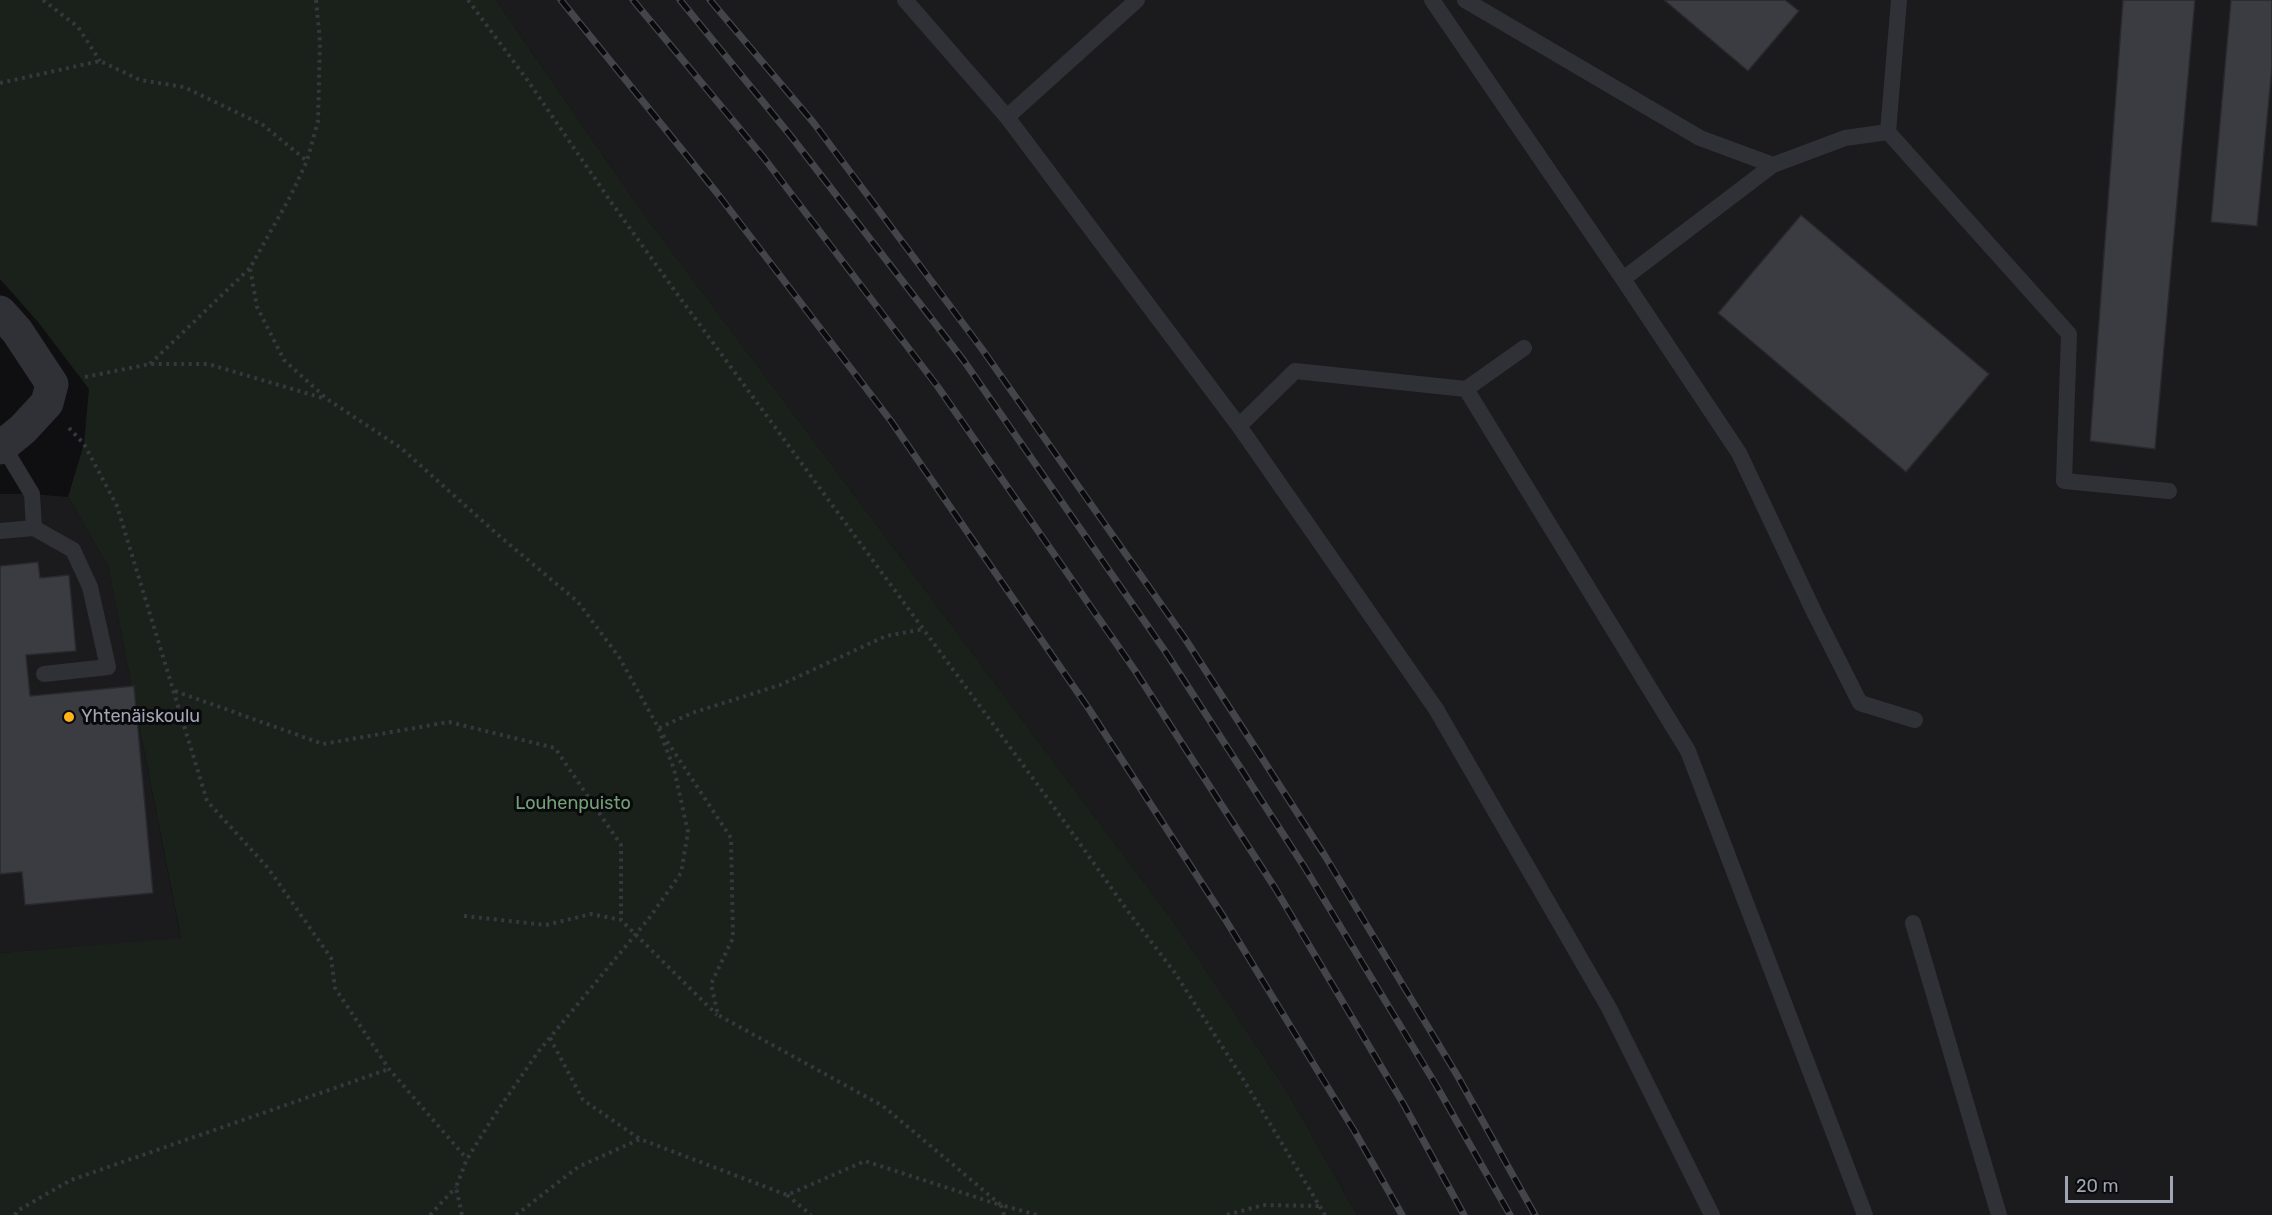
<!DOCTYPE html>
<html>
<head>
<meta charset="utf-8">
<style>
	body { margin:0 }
	#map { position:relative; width:2272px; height:1215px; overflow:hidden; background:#0f0f11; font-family:Rubik,sans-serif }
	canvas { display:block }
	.scale { position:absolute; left:2065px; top:1176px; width:108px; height:27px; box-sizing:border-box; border:3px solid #9fa5b3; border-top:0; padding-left:8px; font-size:18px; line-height:21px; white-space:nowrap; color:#9fa5b3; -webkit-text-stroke:4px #0a0a0c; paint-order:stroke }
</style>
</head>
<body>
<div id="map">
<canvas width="2272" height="1215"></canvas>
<div class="scale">20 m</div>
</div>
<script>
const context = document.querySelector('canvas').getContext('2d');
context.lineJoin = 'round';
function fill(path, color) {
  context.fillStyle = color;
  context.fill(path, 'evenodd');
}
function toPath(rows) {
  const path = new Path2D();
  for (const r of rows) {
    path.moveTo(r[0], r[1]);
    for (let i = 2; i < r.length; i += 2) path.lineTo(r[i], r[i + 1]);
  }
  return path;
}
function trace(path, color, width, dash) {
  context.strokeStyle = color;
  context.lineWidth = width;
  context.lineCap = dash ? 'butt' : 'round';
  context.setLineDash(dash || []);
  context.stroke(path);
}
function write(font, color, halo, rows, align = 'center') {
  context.font = font + ' Rubik,sans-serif';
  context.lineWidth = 6;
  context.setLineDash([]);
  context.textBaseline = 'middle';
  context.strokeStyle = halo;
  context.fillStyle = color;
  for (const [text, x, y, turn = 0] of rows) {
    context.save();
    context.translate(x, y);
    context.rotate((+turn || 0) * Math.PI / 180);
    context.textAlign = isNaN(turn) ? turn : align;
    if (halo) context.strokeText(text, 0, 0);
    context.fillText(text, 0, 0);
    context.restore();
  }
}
fill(toPath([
	[496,0,2272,0,2272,1215,1357,1215,1288,1093,1173,921,640,209],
	[0,494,32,494,68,497,108,566,181,939,0,953]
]), '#1b1b1e');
fill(toPath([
	[0,0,496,0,640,209,1173,921,1288,1093,1357,1215,0,1215,0,953,181,938,108,566,68,497,84,444,89,389,38,322,0,279]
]), '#19211a');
const building = toPath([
	[1664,0,1785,0,1799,11,1748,71,1664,0],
	[2123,0,2195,0,2155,449,2090,441,2123,0],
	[2231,0,2272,0,2272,67,2257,226,2211,222,2231,0],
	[1801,215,1989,374,1906,472,1718,313,1801,215],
	[38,562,40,578,69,575,76,651,26,655,30,696,134,686,153,893,25,905,22,872,0,874,0,566,38,562]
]);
fill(building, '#3b3c41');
trace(building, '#29292d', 1.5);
trace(toPath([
	[43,0,78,27,100,61],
	[316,0,320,42,318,121,307,161,290,197,250,268,257,307,284,360,327,399,401,448,497,534,578,602,619,657,658,727,674,769,688,832,681,873,650,917,538,1052,494,1116,467,1159,456,1187,462,1215],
	[468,0,528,81,611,202,675,291,1051,803,1127,910,1175,973,1243,1079,1325,1215],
	[0,83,100,61,140,80,184,87,263,125,307,161],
	[150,364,250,268],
	[85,377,150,364,208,364,326,399],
	[69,428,84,444,117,506,207,801,268,868,331,958,335,988,389,1069,467,1159],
	[175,691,323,744,449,722,555,748,621,845,621,920],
	[659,728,692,713,780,685,886,636,924,629],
	[663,735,731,838,733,938,711,984,718,1015,883,1106,1001,1205,1037,1215],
	[464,916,546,925,591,914,621,920,717,1015],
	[550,1038,583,1100,640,1139],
	[787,1195,811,1215],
	[1001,1205,1004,1215],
	[15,1215,17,1211,71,1180,389,1069],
	[430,1215,456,1187],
	[516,1215,578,1167,640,1139,787,1195,865,1161,997,1204],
	[1227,1215,1263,1205,1320,1206]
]), '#36383d', 4, [3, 4.5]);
trace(toPath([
	[905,0,1007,117,1239,426,1295,371,1466,389],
	[1432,0,1623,279,1739,453,1815,614,1860,703,1915,720],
	[1465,0,1700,138,1773,165],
	[1007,117,1137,0],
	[1888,132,2069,334,2064,481,2169,491],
	[1623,279,1773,165,1845,138,1888,132,1899,0],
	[1524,348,1466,389,1688,751,1865,1215],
	[1239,426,1436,709,1609,1008,1712,1215],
	[3,446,32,494,34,528,73,550,90,587,108,667,44,674],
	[0,531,34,528],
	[1913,923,1999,1215]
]), '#303136', 16);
trace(toPath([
	[0,312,17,331,52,384,47,403,23,429,0,448]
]), '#303136', 33);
const rail = toPath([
	[561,0,717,193,891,421,1089,709,1225,919,1355,1132,1402,1215],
	[633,0,764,158,938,387,1136,672,1275,888,1404,1105,1464,1215],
	[680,0,790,135,964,361,1165,651,1305,868,1436,1085,1510,1215],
	[710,0,813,122,982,349,1184,637,1325,856,1457,1075,1535,1215]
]);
trace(rail, '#43454b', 7);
trace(rail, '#0a0a0c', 4.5, [14]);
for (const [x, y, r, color] of [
	[69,717,6,"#ffb219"]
]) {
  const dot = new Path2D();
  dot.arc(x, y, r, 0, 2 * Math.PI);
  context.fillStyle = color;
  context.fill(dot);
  trace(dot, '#0a0a0c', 2);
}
write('18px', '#9fa5b3', '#0a0a0c', [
	["Yhtenäiskoulu",81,717]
], 'left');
write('18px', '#73a076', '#0a0a0c', [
	["Louhenpuisto",573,804]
]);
</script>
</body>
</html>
